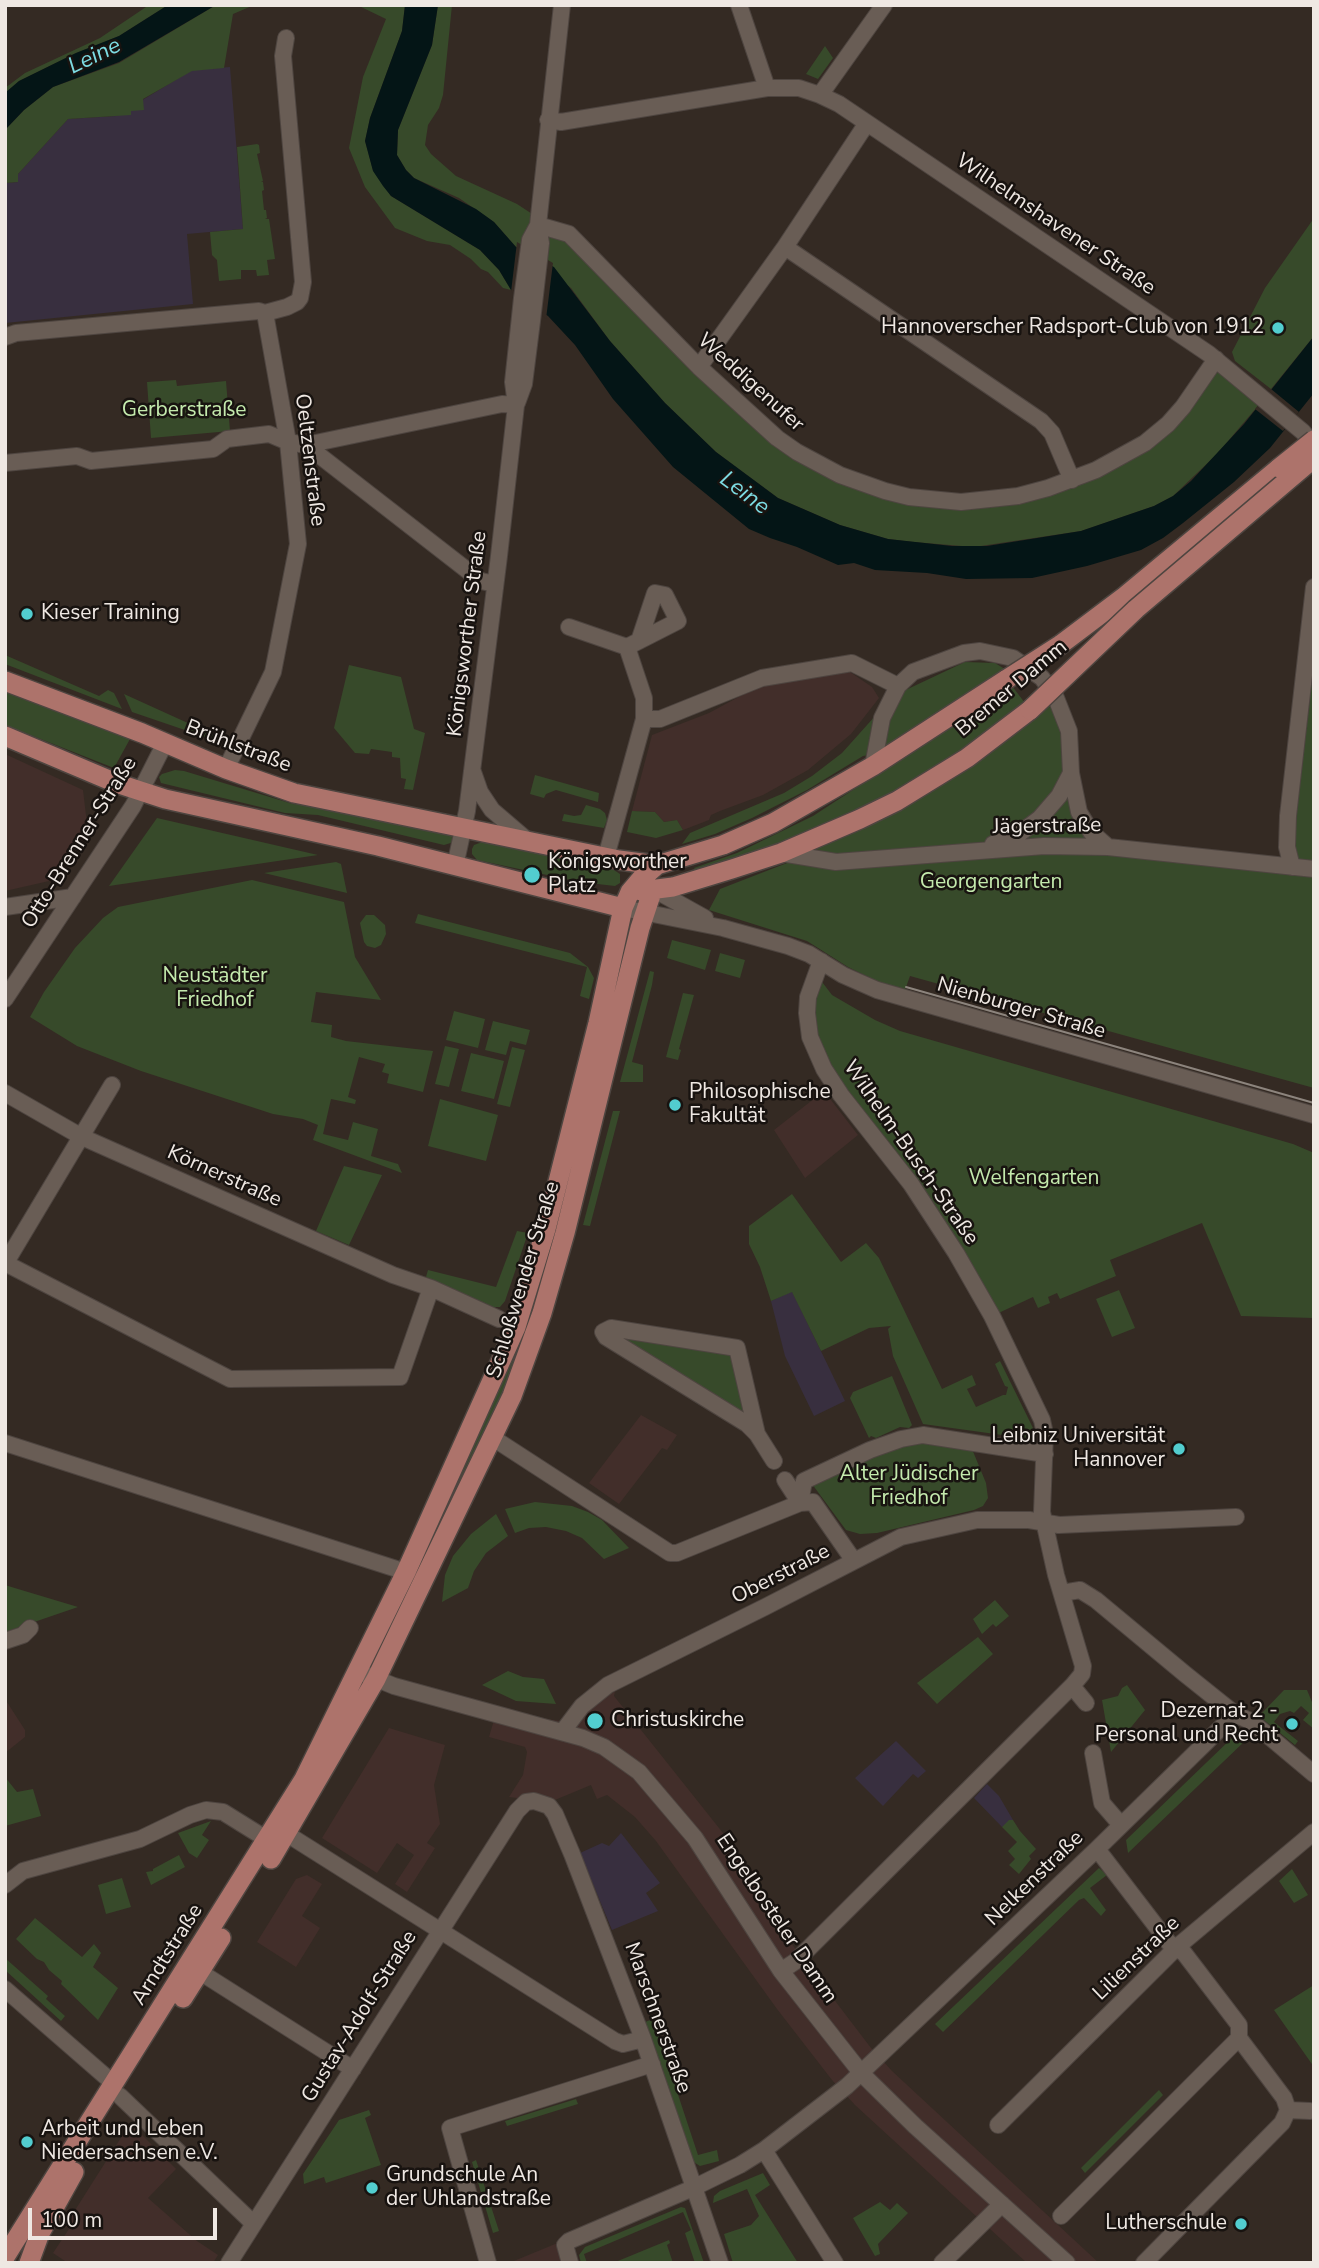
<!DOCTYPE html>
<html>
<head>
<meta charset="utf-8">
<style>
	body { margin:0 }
	#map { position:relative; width:1319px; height:2268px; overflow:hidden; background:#342a23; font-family:"Nunito Sans",sans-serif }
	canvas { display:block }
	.frame { position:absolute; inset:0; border:7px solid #efe8e3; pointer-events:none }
	.scale { position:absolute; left:28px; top:2208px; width:189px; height:32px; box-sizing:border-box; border:4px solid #efe8e3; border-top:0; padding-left:9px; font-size:21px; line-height:24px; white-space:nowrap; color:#efe8e3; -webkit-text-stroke:5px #181310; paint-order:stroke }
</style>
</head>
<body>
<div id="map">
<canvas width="1319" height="2268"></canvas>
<div class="frame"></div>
<div class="scale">100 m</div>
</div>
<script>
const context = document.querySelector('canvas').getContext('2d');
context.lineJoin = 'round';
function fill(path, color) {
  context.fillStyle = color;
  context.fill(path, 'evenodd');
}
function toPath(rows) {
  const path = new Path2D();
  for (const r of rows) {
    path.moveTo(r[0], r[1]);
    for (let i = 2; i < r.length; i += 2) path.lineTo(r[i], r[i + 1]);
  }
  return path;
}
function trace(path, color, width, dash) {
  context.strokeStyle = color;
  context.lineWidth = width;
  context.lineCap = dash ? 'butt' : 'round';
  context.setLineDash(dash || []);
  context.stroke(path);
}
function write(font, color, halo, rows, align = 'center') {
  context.font = font + ' "Nunito Sans",sans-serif';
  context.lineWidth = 5;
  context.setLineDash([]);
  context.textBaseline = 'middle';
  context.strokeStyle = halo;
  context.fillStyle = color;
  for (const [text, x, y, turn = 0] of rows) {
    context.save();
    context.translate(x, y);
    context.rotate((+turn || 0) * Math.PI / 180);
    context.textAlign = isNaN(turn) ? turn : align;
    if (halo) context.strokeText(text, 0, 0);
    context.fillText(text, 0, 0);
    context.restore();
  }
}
fill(toPath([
	[850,672,872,687,879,698,851,734,808,770,763,795,720,811,711,815,709,820,683,830,677,820,664,822,655,812,632,811,652,735,709,713,759,686],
	[5,754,83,790,88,832,58,879,5,891],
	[824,1091,858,1135,805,1178,774,1130],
	[641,1415,677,1435,667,1450,662,1448,619,1504,589,1483],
	[615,1691,614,1696,723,1833,791,1943,871,2048,892,2071,1099,2263,1027,2263,855,2105,832,2080,777,2009,656,1841,635,1817,607,1795,597,1799,591,1785,550,1802,509,1797,523,1775,527,1752,525,1747,489,1737,496,1713,561,1721],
	[5,1699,25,1730,25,1737,5,1753],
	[389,1728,445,1745,434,1785,440,1824,427,1843,435,1848,407,1892,395,1884,414,1855,397,1843,377,1873,322,1838],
	[307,1875,322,1884,302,1916,320,1928,296,1967,257,1942,296,1879],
	[129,2125,139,2132,176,2169,148,2198,197,2241,218,2255,213,2263,68,2263,53,2253,69,2229,65,2226],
	[560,2242,568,2263,509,2263]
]), '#422e2a');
fill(toPath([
	[230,67,243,229,187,234,193,304,5,323,5,183,18,182,18,174,68,119,116,116,192,70],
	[792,1291,845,1401,814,1416,785,1356,771,1301],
	[896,1741,926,1771,918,1778,913,1774,883,1806,855,1778],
	[987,1784,999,1796,1013,1820,1002,1827,974,1798],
	[621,1833,660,1883,646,1893,658,1911,612,1930,580,1853,602,1843,609,1846]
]), '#382f3f');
fill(toPath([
	[149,5,168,5,119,36,76,53,19,81,5,93,5,88,25,73,100,38],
	[216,5,254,5,233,14,224,68,192,71,143,99,144,110,131,111,131,115,68,119,18,174,18,182,5,183,5,130,24,110,53,87,119,63],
	[357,5,405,5,402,31,370,118,365,141,373,170,391,196,480,250,499,270,511,290,503,288,488,272,481,269,471,259,450,245,427,241,395,228,365,187,349,148,363,77,386,19],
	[438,5,452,5,443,95,439,108,428,125,425,145,431,154,456,176,517,204,561,233,797,452,909,497,1018,496,1145,443,1216,359,1263,400,1217,454,1173,496,1154,506,1081,531,974,547,914,542,888,539,840,525,778,498,716,452,665,403,610,341,571,288,516,247,494,222,459,198,414,178,406,170,397,155,398,130,432,45],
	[825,46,833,58,818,79,806,74],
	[257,144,259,145,260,153,257,154,263,181,261,182,263,182,264,190,262,191,264,210,266,210,267,218,265,219,269,219,275,259,267,260,269,275,257,276,256,270,241,270,241,279,219,281,217,260,212,255,210,232,243,229,237,147],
	[1314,218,1314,336,1271,389,1235,361,1232,352,1265,288],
	[176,380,177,386,226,381,230,431,151,438,147,382],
	[1314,622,1314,1088,910,976,905,990,881,983,848,967,807,941,709,910,720,889,787,863,901,808,1056,698,1073,792,1108,847,1291,867,1287,847],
	[5,655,99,696,108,690,114,693,122,709,5,664],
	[965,662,995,663,1008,671,883,753,863,756,807,790,752,818,715,834,682,844,690,833,784,793,812,776,842,753,893,696],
	[349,665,401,677,414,729,425,733,413,790,404,789,406,779,401,778,400,758,392,757,392,752,371,749,369,754,355,753,334,728],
	[1012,686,1025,703,947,762,892,794,820,829,697,874,694,868,737,853,813,816],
	[5,692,130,739,114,768,5,725],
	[124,694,223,739,220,742,132,712],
	[175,770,184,771,293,804,310,805,453,836,454,842,444,845,318,815,285,813,161,783,159,777,162,774],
	[535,775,599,793,598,802,556,790,546,794,544,798,530,794],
	[586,805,600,809,605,813,607,820,604,828,562,821,564,814,574,816,581,815],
	[632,811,655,812,664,822,677,820,683,830,656,838,627,832],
	[157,818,318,855,109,886],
	[482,842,611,868,620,874,620,883,615,886,580,882,477,860,472,854,472,849,474,845],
	[336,862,341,864,347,893,264,873],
	[252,880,344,902,355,957,381,1000,316,992,311,1022,332,1025,331,1037,346,1041,433,1051,423,1092,387,1083,389,1074,382,1072,385,1064,359,1057,348,1097,356,1100,355,1104,331,1099,323,1134,348,1140,353,1122,378,1129,371,1156,398,1164,402,1173,313,1140,318,1125,303,1119,273,1114,141,1071,77,1046,30,1017,44,992,75,948,103,918,118,907],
	[418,914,570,953,588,967,594,978,589,999,580,996,587,967,415,923],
	[366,915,374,915,385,925,386,934,381,945,375,948,367,946,364,942,360,923],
	[672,940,711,950,705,970,667,958],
	[720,953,745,960,740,978,715,971],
	[650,971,654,972,652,985,632,1062,643,1065,643,1082,620,1082],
	[816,974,832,995,875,1020,900,1031,1293,1144,1314,1153,1314,1318,1241,1316,1202,1223,1110,1260,1116,1276,1060,1299,1057,1293,1048,1297,1050,1303,1038,1308,1033,1297,992,1316,810,1037],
	[683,993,694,995,679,1049,681,1050,678,1060,666,1057],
	[454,1011,485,1019,478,1048,446,1040],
	[493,1021,530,1030,526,1045,510,1041,506,1055,485,1050],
	[445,1046,459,1049,449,1087,435,1084],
	[512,1047,525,1050,510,1107,497,1104],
	[471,1053,504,1061,494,1099,461,1091],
	[440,1099,498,1115,486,1161,428,1146],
	[613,1111,620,1111,590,1226,583,1225],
	[344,1166,382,1175,349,1245,316,1231],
	[792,1194,841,1262,866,1243,879,1258,942,1389,972,1375,976,1385,967,1389,976,1407,1003,1395,1006,1395,1008,1387,1005,1386,995,1364,1000,1361,1033,1428,1031,1436,1024,1438,923,1424,893,1356,888,1329,891,1326,869,1328,821,1351,792,1292,771,1301,760,1267,749,1244,749,1226],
	[558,1215,560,1215,543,1287,500,1407,386,1644,383,1643,425,1554],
	[517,1231,528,1233,505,1301,500,1307,493,1307,426,1277,428,1270,496,1287],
	[1119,1290,1135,1328,1112,1337,1096,1299],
	[611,1328,728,1345,757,1434,606,1337],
	[892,1376,912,1425,909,1428,900,1427,876,1438,871,1436,869,1438,850,1398,853,1392],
	[930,1441,972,1449,986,1483,988,1498,983,1506,974,1510,877,1533,860,1534,846,1530,812,1484,881,1451,903,1445],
	[535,1502,572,1506,588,1512,602,1520,629,1548,604,1559,582,1538,566,1531,546,1527,529,1528,515,1533,505,1509],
	[496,1514,508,1536,486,1553,474,1571,468,1588,442,1602,445,1575,453,1556,471,1534],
	[5,1585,18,1589,78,1607,5,1632],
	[995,1600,1009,1616,996,1627,993,1624,982,1634,973,1619],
	[978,1637,993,1654,937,1704,917,1683],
	[508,1671,523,1677,544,1679,556,1704,516,1701,482,1685],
	[1127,1685,1145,1710,1111,1752,1102,1700,1118,1696,1122,1688],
	[1284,1690,1307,1690,1314,1707,1314,1729,1303,1720,1309,1713,1301,1706,1294,1713,1290,1711,1280,1714,1274,1722,1298,1741,1295,1745,1259,1716],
	[1234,1736,1240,1736,1246,1740,1128,1853,1126,1840],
	[5,1777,17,1792,33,1789,41,1816,5,1826],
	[1009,1820,1013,1820,1020,1831,1036,1849,1029,1856,1031,1859,1019,1874,1009,1865,1015,1859,1008,1851,1017,1842,1002,1827],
	[211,1821,202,1835,209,1840,197,1858,189,1853,178,1833],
	[179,1855,185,1867,151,1885,146,1872,153,1871,153,1869],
	[1099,1868,1107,1875,1090,1888,1106,1910,1101,1916,1084,1898,1079,1900,943,2032,935,2024],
	[1292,1869,1308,1895,1294,1903,1279,1881],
	[122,1878,131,1907,106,1914,98,1885],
	[35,1918,82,1957,94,1944,101,1953,93,1967,118,1988,98,2020,61,1984,62,1981,49,1970,44,1962,37,1959,16,1939],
	[5,1958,48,1996,46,1999,65,2016,61,2021,5,1970],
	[1314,1985,1314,2067,1274,2010],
	[653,2019,698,2155,717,2150,719,2161,700,2166,692,2161,645,2022],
	[1159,2090,1163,2095,1085,2173,1081,2168],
	[576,2099,578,2104,507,2126,505,2121],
	[369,2110,371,2115,365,2118,381,2165,326,2183,324,2177,304,2184,303,2174,339,2120],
	[476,2160,499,2231,493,2233,472,2162],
	[763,2173,770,2185,755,2195,798,2263,733,2263,724,2234,751,2225,759,2216,747,2189,713,2203,714,2196,720,2191],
	[880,2202,890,2210,897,2203,908,2213,878,2244,880,2254,875,2256,853,2218],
	[681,2207,685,2208,704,2263,695,2263,685,2233,691,2230,683,2212,584,2254,587,2263,581,2263,579,2255,585,2247],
	[669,2240,670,2243,667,2245,673,2263,613,2263]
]), '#374a2a');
fill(toPath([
	[168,5,216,5,119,62,53,87,24,110,5,130,5,93,19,81,76,53,119,36],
	[405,5,438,5,432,45,398,130,397,155,406,170,414,178,476,209,494,222,516,247,554,267,610,341,665,403,716,452,778,498,840,525,888,539,952,546,987,546,1081,531,1154,506,1173,496,1191,481,1244,424,1314,336,1314,393,1270,448,1234,482,1183,523,1163,538,1141,550,1087,566,1032,578,966,579,927,573,875,570,854,563,838,565,797,547,770,538,749,529,673,467,613,399,575,345,548,316,511,290,499,270,480,250,391,196,383,186,373,171,365,141,370,118,402,31]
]), '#041516');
fill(toPath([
	[517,242,553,263,546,319,511,292],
	[1271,389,1299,412,1283,431,1255,409]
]), '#342a23');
const minor = toPath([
	[739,5,767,88],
	[820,95,884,5],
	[548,120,561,122,767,88,799,88,820,95,839,104,1209,354,1303,432,1314,446],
	[538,225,569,234,699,367,777,438,797,452,840,475,885,491,909,497,961,502,1018,496,1048,488,1096,470,1145,443,1168,424,1183,407,1216,359],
	[785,247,1041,421,1052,433,1072,480],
	[5,337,16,333,259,311,265,313,287,307,297,302,300,298,303,282,283,56,286,38],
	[699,367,785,247,867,123],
	[517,403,524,384,532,321,541,243,538,225,562,5],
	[306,445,481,581,495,584],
	[5,463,77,456,91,461,213,449,227,439,269,434,288,442,306,445,502,404,516,405],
	[569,627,627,647,644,698,644,719,606,857],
	[627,647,678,621,665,595,655,593,639,641],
	[644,719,660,719,762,678,852,663,898,686],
	[873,766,882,718,898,686,913,672,964,653,980,651,1013,658,1042,678,1056,698,1069,731,1071,773,1079,812,1091,832,1108,847],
	[226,769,273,672,298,544,288,442,265,313],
	[473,772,480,792,492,810,527,840],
	[993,844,1019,834,1040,818,1059,796,1071,773],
	[781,853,836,862,1044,846,1108,847,1314,869],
	[455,866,467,811,499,556,516,405,513,382,522,298,530,240,538,225],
	[1292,867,1287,847,1288,816,1314,587],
	[653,889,705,918],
	[5,907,73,897],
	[623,908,723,928,788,946,809,954,843,975,877,990,1314,1115],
	[821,961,808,997,807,1013,810,1037,824,1069,841,1095,911,1184,956,1253,992,1316,1042,1420,1045,1434,1042,1512,1056,1575,1083,1666,1082,1674,1072,1686,1086,1703],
	[5,999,133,806,165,743],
	[5,1093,82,1137,393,1275,431,1288,499,1319],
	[5,1263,230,1379,400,1377,431,1288],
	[5,1264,112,1085],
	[757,1434,737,1348,611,1328,603,1332,606,1337,747,1424,757,1434,774,1461],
	[493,1438,670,1553,677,1553,800,1503,813,1502,854,1561],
	[5,1443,406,1572],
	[785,1480,800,1503],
	[800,1503,804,1481,870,1450,901,1439,923,1435,1045,1454],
	[1062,1593,1080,1590,1096,1600,1185,1674,1235,1714,1252,1722,1314,1774],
	[5,1641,23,1635,30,1628],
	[367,1675,394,1686,583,1738,604,1747,639,1772,695,1838,781,1971,862,2074,915,2126,1067,2263],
	[563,1731,582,1706,608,1685,765,1607,901,1537,977,1520,1029,1520,1059,1525,1236,1517],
	[1093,1753,1102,1803,1121,1825],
	[287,1834,615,2041,623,2044,643,2039],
	[1097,1849,1169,1943,1184,1953,1239,2025,1239,2038,1284,2098,1288,2110],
	[5,1885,23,1871,140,1839,190,1815,206,1810,223,1812,268,1840],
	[781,1971,796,1961,1072,1686],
	[200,1972,353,2069],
	[5,1989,113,2083],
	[120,2096,254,2224],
	[1288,2110,1310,2111],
	[998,2125,1177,1947,1314,1832],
	[764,2150,835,2263],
	[1061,2216,1239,2038],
	[229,2263,517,1811,526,1802,534,1801,549,1806,555,1814,572,1854,643,2039,720,2263],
	[488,2263,450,2128,652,2064],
	[570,2263,565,2245,569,2241,693,2188,740,2165,764,2150,847,2086,1097,1849,1235,1714],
	[942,2263,1002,2204],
	[1144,2263,1282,2123,1288,2110]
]);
const major = toPath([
	[1060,645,1125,596,1279,468],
	[5,681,142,733,226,769,294,793,619,860,657,865,723,845,773,823,873,766,1007,679],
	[5,736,116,783,165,799,378,846,623,908],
	[641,891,673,887,732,869,781,853,860,819,897,801,967,758,1030,710],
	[271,1859,376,1679,512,1396,542,1313,565,1233,640,928,653,889],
	[183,1998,221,1938],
	[5,2257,304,1779,406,1572,516,1327,546,1229,598,1023,623,908,630,892,641,879,657,865],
	[29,2263,40,2233,74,2172]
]);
trace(minor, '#4e4540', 18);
trace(major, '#4e4540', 22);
trace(minor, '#695d55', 16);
trace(major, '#ad736b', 19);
trace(toPath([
	[906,987,1314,1103]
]), '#8c847d', 2);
const majorBridge = toPath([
	[1279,468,1314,440],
	[1007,679,1060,645],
	[1030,710,1136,609,1314,458]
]);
trace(majorBridge, '#4e4540', 22, []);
trace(majorBridge, '#ad736b', 19);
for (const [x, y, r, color] of [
	[1278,328,7,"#52cdcf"],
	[27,614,7,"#52cdcf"],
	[532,875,9,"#52cdcf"],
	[675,1105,7,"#52cdcf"],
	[1179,1449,7,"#52cdcf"],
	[595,1721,9,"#52cdcf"],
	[1292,1724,7,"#52cdcf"],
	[27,2142,7,"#52cdcf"],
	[372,2188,7,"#52cdcf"],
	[1241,2224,7,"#52cdcf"]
]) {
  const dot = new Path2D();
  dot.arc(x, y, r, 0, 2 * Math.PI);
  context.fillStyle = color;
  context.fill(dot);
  trace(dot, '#181310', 2.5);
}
write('21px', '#efe8e3', '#181310', [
	["Wilhelmshavener Straße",1055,225,34],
	["Weddigenufer",750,383,42],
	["Oeltzenstraße",309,460,83],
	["Königsworther Straße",468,634,-83],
	["Bremer Damm",1012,689,-40],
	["Brühlstraße",238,747,21],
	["Jägerstraße",1047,827,-1],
	["Otto-Brenner-Straße",80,843,-58],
	["Nienburger Straße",1021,1009,16],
	["Wilhelm-Busch-Straße",910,1153,55],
	["Körnerstraße",224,1177,24],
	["Schloßwender Straße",524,1280,-73],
	["Oberstraße",781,1575,-27],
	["Nelkenstraße",1035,1879,-44],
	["Engelbosteler Damm",776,1919,56],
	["Arndtstraße",168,1955,-58],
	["Lilienstraße",1137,1959,-44],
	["Gustav-Adolf-Straße",360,2017,-58],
	["Marschnerstraße",657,2018,70]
]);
write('21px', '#efe8e3', '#181310', [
	["Hannoverscher Radsport-Club von 1912",1264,328,"right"],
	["Kieser Training",41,614],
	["Königsworther",548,863],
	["Platz",548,887],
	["Philosophische",689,1093],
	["Fakultät",689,1117],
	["Leibniz Universität",1165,1437,"right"],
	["Hannover",1165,1461,"right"],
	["Dezernat 2 -",1278,1712,"right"],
	["Personal und Recht",1278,1736,"right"],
	["Christuskirche",611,1721],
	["Arbeit und Leben",41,2130],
	["Niedersachsen e.V.",41,2154],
	["Grundschule An",386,2176],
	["der Uhlandstraße",386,2200],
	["Lutherschule",1227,2224,"right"]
], 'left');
write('21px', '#c4eaad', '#181310', [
	["Gerberstraße",184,411],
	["Georgengarten",991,883],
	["Neustädter",215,977],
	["Friedhof",215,1001],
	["Welfengarten",1034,1179],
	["Alter Jüdischer",909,1475],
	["Friedhof",909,1499]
]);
write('italic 23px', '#7cdbe2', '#181310', [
	["Leine",95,57,-26],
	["Leine",744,494,37]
]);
</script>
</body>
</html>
